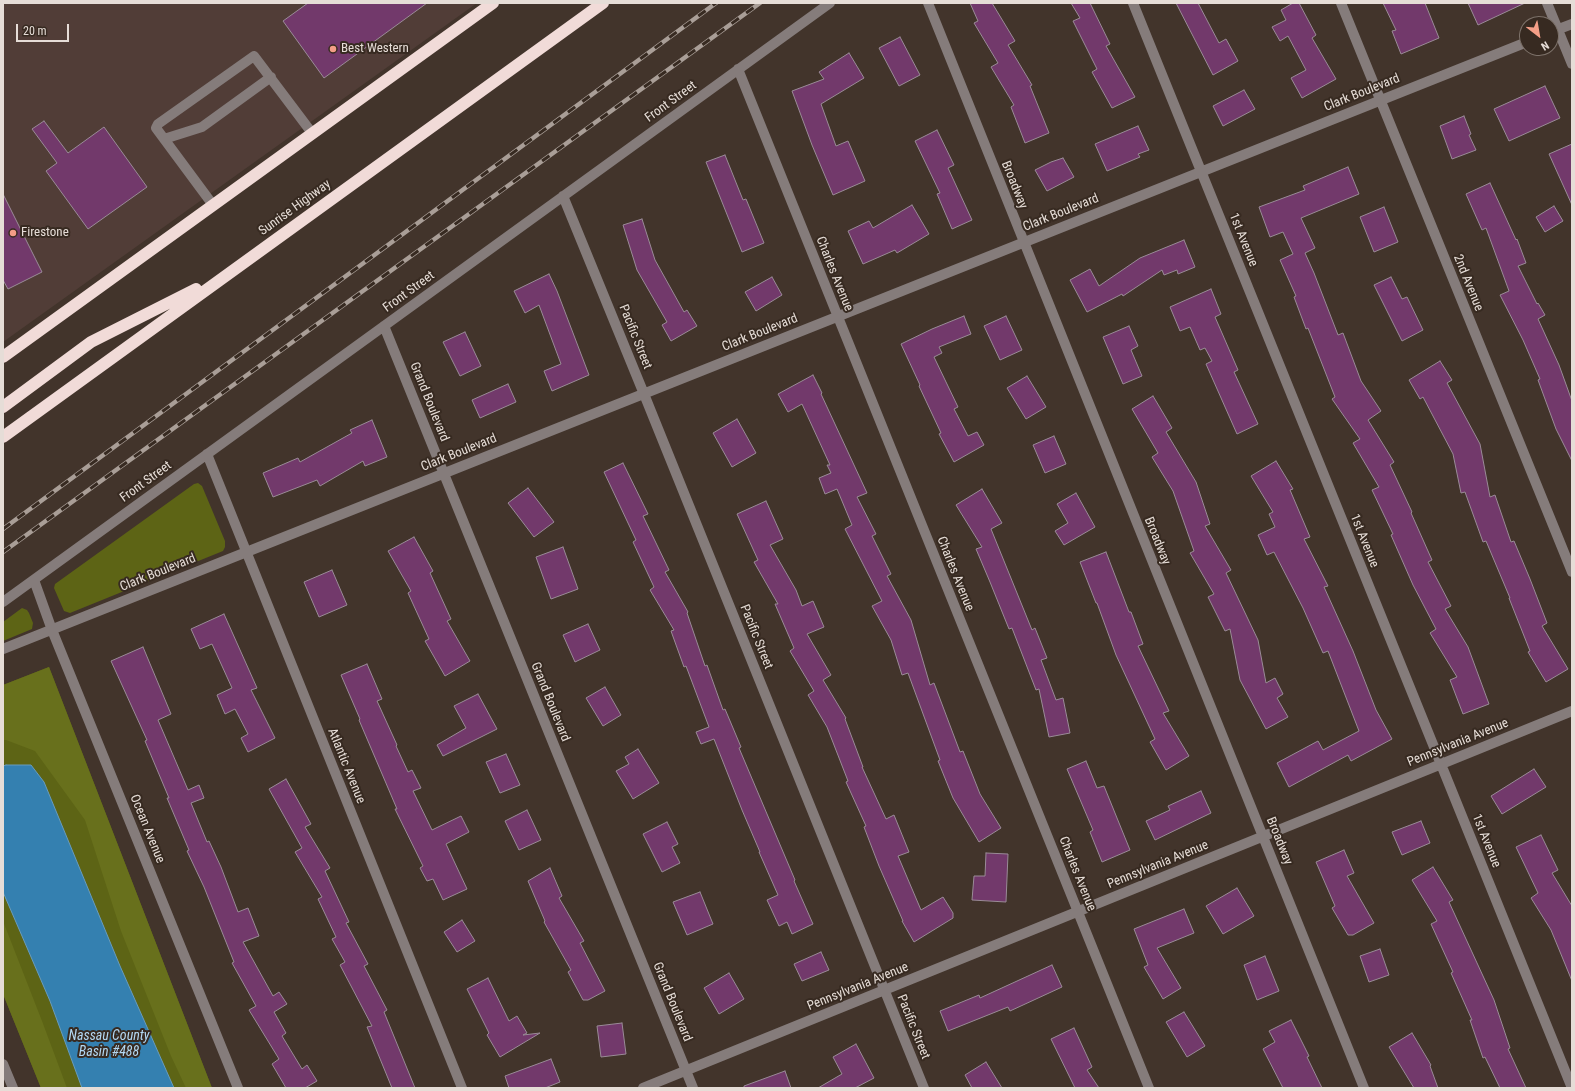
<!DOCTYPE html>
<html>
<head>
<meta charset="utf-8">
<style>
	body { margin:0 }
	#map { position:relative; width:1575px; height:1091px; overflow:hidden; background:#42342b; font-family:"Roboto Condensed",sans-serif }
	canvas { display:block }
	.frame { position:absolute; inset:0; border:4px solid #e6ddd7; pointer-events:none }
	.north { position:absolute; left:1519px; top:16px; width:40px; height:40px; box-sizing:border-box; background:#372a21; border:1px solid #7d726a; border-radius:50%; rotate:149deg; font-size:11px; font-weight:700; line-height:16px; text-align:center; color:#e6ddd7 }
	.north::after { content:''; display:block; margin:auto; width:14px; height:18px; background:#f49e87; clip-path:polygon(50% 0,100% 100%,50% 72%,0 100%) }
	.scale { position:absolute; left:16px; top:24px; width:53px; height:18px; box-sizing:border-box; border:2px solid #e6ddd7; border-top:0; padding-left:5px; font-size:12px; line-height:14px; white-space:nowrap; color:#e6ddd7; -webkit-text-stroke:3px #372a21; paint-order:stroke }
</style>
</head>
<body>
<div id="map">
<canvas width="1575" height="1091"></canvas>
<div class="frame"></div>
<div class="north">N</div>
<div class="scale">20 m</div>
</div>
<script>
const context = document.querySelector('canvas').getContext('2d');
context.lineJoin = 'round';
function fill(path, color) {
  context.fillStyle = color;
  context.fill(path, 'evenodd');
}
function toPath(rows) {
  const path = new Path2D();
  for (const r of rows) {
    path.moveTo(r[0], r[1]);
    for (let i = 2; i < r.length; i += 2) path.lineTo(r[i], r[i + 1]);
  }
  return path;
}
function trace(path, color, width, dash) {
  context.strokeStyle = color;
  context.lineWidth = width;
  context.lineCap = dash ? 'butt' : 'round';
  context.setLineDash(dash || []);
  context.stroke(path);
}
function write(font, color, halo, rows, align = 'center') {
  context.font = font + ' "Roboto Condensed",sans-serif';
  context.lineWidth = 4;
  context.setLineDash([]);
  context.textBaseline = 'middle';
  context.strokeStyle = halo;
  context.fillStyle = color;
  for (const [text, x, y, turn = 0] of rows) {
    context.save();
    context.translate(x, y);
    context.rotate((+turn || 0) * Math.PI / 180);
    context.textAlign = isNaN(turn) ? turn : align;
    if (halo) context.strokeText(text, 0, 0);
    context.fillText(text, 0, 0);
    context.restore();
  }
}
fill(toPath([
	[3,3,477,3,3,342]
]), '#513d37');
fill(toPath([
	[198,483,202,486,225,541,225,547,223,551,70,613,64,611,54,588,55,584,194,484],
	[22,608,27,610,29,613,33,623,32,629,3,641,3,622],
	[49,667,212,1088,41,1088,3,994,3,685]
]), '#5d6415');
fill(toPath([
	[49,667,212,1088,186,1088,171,1056,121,931,85,820,35,751,6,740,3,740,3,685],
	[3,921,42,1021,67,1088,41,1088,3,994]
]), '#68701c');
const water = toPath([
	[6,765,31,765,44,782,120,966,174,1088,82,1088,50,1001,3,892,3,766,6,765]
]);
fill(water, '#3480b0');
trace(water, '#699cbc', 1);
const building = toPath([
	[308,3,427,3,324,78,283,21,308,3],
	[970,3,992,3,1015,41,1008,45,1032,85,1030,86,1049,133,1025,143,1011,107,1014,105,991,67,998,63,974,23,978,21,970,3],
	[1071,3,1090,3,1110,44,1106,46,1135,97,1112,108,1092,72,1097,69,1073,21,1080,18,1071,3],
	[1176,3,1198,3,1219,43,1226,39,1238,61,1213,75,1176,3],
	[1293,3,1299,3,1316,35,1312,38,1336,79,1302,98,1291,78,1306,70,1288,36,1280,41,1272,27,1286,20,1281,10,1293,3],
	[1383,3,1425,3,1439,38,1401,54,1392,31,1396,30,1383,3],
	[1468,3,1525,3,1478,25,1468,3],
	[900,37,920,75,899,86,879,48,900,37],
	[849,53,864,78,821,104,836,146,848,141,865,181,833,195,812,145,792,91,824,79,819,72,849,53],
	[1545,86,1560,118,1509,141,1494,109,1545,86],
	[1244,90,1255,109,1223,126,1213,106,1244,90],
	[1464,116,1471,134,1469,135,1476,150,1452,159,1440,126,1464,116],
	[44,121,68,153,104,127,147,187,88,229,46,171,57,163,32,129,44,121],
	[1138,126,1149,150,1138,154,1140,157,1107,171,1095,144,1138,126],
	[937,130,954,165,948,168,972,220,952,229,937,194,940,193,915,141,937,130],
	[1572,144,1572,205,1549,154,1572,144],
	[725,155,743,200,746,199,764,243,742,252,706,162,725,155],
	[1063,158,1074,177,1047,191,1035,170,1051,162,1063,158],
	[1348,167,1359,194,1301,218,1315,248,1305,253,1314,273,1338,335,1343,333,1361,381,1381,411,1368,420,1394,462,1390,465,1412,512,1411,513,1432,560,1428,562,1451,606,1445,609,1468,647,1489,704,1463,714,1450,680,1457,677,1430,633,1436,629,1413,585,1391,535,1393,534,1372,490,1379,487,1353,443,1360,439,1332,399,1335,397,1308,328,1306,329,1294,297,1296,296,1280,260,1293,254,1283,232,1270,237,1259,207,1305,190,1303,186,1348,167],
	[1490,183,1516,240,1517,239,1526,263,1518,266,1537,304,1538,303,1545,315,1538,319,1559,365,1572,401,1572,461,1556,429,1538,380,1540,379,1523,340,1500,295,1509,291,1486,228,1482,230,1466,194,1490,183],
	[3,194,42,272,8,289,3,280,3,194],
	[912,205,929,234,897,253,895,250,863,264,848,231,869,221,873,228,912,205],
	[1554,206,1563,221,1545,232,1536,217,1554,206],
	[1384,207,1398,242,1374,252,1360,217,1384,207],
	[642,219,655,260,684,312,687,310,697,326,671,341,662,325,667,322,637,270,623,225,642,219],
	[1184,240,1195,267,1178,274,1177,270,1164,275,1162,270,1123,296,1122,294,1087,312,1070,280,1090,269,1099,286,1140,258,1184,240],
	[549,274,557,291,589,375,552,391,544,371,561,364,539,305,525,313,514,291,549,274],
	[772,277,782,295,756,311,745,292,772,277],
	[1391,277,1402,299,1407,297,1423,330,1402,341,1374,285,1391,277],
	[1211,289,1221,314,1215,317,1238,370,1234,372,1258,424,1237,434,1206,364,1212,361,1205,348,1200,350,1190,327,1180,331,1170,307,1211,289],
	[964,316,971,334,939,347,942,353,934,357,958,407,954,409,968,436,977,432,984,445,954,462,939,434,941,433,919,386,920,385,901,344,932,329,964,316],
	[1006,316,1022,350,1000,360,984,326,1006,316],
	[1129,326,1138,346,1131,350,1142,376,1123,384,1103,337,1129,326],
	[465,332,481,366,460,376,443,342,465,332],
	[1440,361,1452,380,1447,383,1480,444,1490,497,1495,495,1511,542,1514,541,1530,579,1547,623,1542,626,1568,669,1546,682,1528,652,1530,651,1509,598,1510,598,1486,541,1483,542,1465,492,1461,493,1453,454,1423,397,1420,399,1409,380,1440,361],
	[813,375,822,393,821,394,867,493,857,497,876,534,872,536,891,574,887,576,911,620,930,685,934,683,960,752,963,751,980,794,1001,828,979,842,953,798,938,761,940,760,908,673,902,675,891,640,872,606,882,601,845,529,852,525,837,489,825,494,819,478,831,473,827,465,830,465,802,404,788,412,778,394,813,375],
	[1027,376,1046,407,1026,419,1007,388,1027,376],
	[508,384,516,402,480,418,472,400,508,384],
	[1153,396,1172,428,1166,432,1196,482,1210,524,1205,526,1231,570,1226,573,1258,640,1266,683,1275,678,1283,694,1277,698,1288,717,1266,729,1240,680,1230,629,1225,631,1208,597,1214,594,1190,553,1194,551,1173,491,1152,457,1158,453,1132,409,1153,396],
	[737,419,756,453,732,467,713,433,737,419],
	[372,420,387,457,365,466,363,461,320,486,317,480,273,497,263,473,298,458,300,462,352,433,350,430,372,420],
	[1054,436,1066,464,1045,473,1033,445,1054,436],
	[1276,461,1293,489,1290,490,1310,537,1304,539,1328,586,1324,587,1353,651,1376,710,1392,739,1351,761,1348,755,1289,787,1277,763,1318,741,1323,750,1359,731,1328,651,1323,653,1303,608,1274,552,1267,555,1258,535,1275,527,1269,514,1273,512,1251,476,1276,461],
	[623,463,648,514,643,516,669,570,665,572,688,612,687,613,705,666,707,665,723,710,725,709,741,747,739,748,795,880,794,881,813,924,792,934,787,922,779,926,767,900,778,895,759,852,760,852,742,810,714,739,701,744,696,732,709,727,686,666,684,667,671,631,674,630,650,590,654,587,633,542,636,540,604,472,623,463],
	[528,488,554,522,534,537,508,503,528,488],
	[982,489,1002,523,991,529,1032,630,1035,628,1047,658,1041,660,1056,700,1063,698,1070,733,1049,737,1039,689,1036,690,1012,628,1009,629,990,582,976,549,982,547,956,505,982,489],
	[1076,493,1095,527,1064,545,1055,531,1068,523,1057,504,1076,493],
	[766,501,783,539,770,545,796,590,802,606,813,601,824,627,807,634,831,675,823,680,846,718,845,719,863,767,862,767,886,819,894,815,909,852,898,856,921,910,943,897,953,913,953,918,914,942,902,921,903,921,879,866,864,827,866,826,846,782,848,781,827,727,808,695,814,691,790,651,794,648,775,604,778,604,754,562,758,560,737,514,766,501],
	[414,537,433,571,430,573,451,619,447,621,470,661,445,676,425,641,429,639,408,593,411,591,388,551,414,537],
	[563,547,578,589,551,599,536,557,563,547],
	[1106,552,1129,612,1131,612,1143,644,1138,646,1169,711,1163,713,1189,756,1166,770,1150,742,1155,739,1116,655,1097,603,1096,603,1080,562,1106,552],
	[332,570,347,605,319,617,304,582,332,570],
	[224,614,257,688,251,690,275,738,248,752,241,738,248,734,235,709,225,714,217,695,232,688,212,644,200,649,191,629,224,614],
	[588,624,600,650,575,662,563,635,588,624],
	[143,647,171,714,158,720,188,790,199,785,204,798,191,803,207,842,209,841,221,867,238,912,248,908,259,936,243,942,273,996,279,992,287,1004,274,1012,286,1033,282,1036,302,1069,307,1065,317,1081,305,1088,286,1088,272,1064,279,1059,249,1010,256,1006,232,963,234,962,204,887,187,851,189,850,167,798,169,798,145,741,147,740,111,661,143,647],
	[367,664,382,699,377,701,397,745,396,746,408,772,412,770,421,788,413,791,432,830,461,816,469,832,446,844,467,889,443,900,433,879,427,881,420,868,423,866,395,809,397,809,359,720,360,719,341,675,367,664],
	[605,687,621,715,603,726,586,698,605,687],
	[478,694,497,729,443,756,437,745,466,728,454,706,478,694],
	[638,749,659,783,633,799,616,771,629,764,625,757,638,749],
	[506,754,520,785,500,793,486,762,506,754],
	[1086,761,1097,788,1104,786,1130,850,1102,862,1090,832,1093,830,1067,769,1086,761],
	[1534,769,1546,787,1502,814,1491,796,1534,769],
	[286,779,311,824,305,827,330,868,325,871,349,922,346,923,368,964,364,966,387,1010,384,1012,415,1088,392,1088,367,1027,372,1026,340,965,345,962,332,939,336,937,318,899,322,897,295,852,302,848,269,789,286,779],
	[1201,791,1211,813,1155,840,1146,821,1170,810,1168,806,1201,791],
	[527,810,541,840,519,850,505,821,527,810],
	[1421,821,1430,843,1402,855,1392,832,1421,821],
	[667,822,678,844,672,847,680,863,662,872,643,834,667,822],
	[1541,835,1558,870,1552,873,1572,906,1572,981,1551,930,1531,898,1538,893,1516,847,1541,835],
	[1344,850,1354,873,1347,876,1374,923,1353,935,1348,935,1332,908,1335,906,1316,862,1344,850],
	[986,853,1008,854,1006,902,972,900,974,876,985,876,986,853],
	[1433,867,1453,900,1449,902,1494,1000,1510,1048,1508,1049,1526,1088,1500,1088,1485,1057,1483,1058,1470,1020,1472,1020,1451,973,1453,972,1431,924,1437,921,1412,880,1433,867],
	[550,868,562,896,559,898,584,941,580,943,605,991,588,1000,583,1000,568,972,571,970,544,922,545,921,528,881,550,868],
	[1237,888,1254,916,1223,934,1206,906,1237,888],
	[700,892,713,924,687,935,673,902,700,892],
	[1184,909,1194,933,1157,948,1181,988,1163,999,1144,967,1148,965,1134,929,1184,909],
	[462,920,475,941,457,952,444,932,462,920],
	[1380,949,1389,975,1369,982,1360,956,1380,949],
	[821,952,829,970,802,981,794,964,821,952],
	[1265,956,1279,991,1257,1000,1244,965,1265,956],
	[1052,965,1062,987,1010,1011,1008,1007,948,1031,940,1011,979,995,980,998,1052,965],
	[729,973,744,999,719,1014,704,988,729,973],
	[488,978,509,1021,517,1016,527,1033,523,1035,540,1033,500,1057,487,1035,489,1033,467,989,488,978],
	[1184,1012,1205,1046,1187,1057,1166,1022,1184,1012],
	[1291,1020,1309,1056,1307,1057,1322,1088,1283,1088,1263,1049,1275,1042,1269,1031,1291,1020],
	[622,1023,626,1054,601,1057,597,1026,622,1023],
	[1074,1028,1092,1067,1087,1070,1099,1088,1075,1088,1051,1039,1074,1028],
	[1412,1033,1431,1065,1430,1066,1438,1088,1414,1088,1389,1047,1412,1033],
	[856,1044,874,1078,855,1088,818,1088,842,1074,833,1057,856,1044],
	[551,1059,560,1082,545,1088,509,1088,505,1076,551,1059],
	[986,1062,1002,1088,972,1088,965,1075,986,1062],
	[785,1071,791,1088,744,1088,744,1086,785,1071]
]);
fill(building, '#72396b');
trace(building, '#9a8b97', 1);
trace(toPath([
	[928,3,1364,1088],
	[1133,3,1572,1088],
	[1341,3,1572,572],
	[1547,3,1572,64],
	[1551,32,1572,24],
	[738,69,1149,1088],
	[164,139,202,127,271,77],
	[563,196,644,394,924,1088],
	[213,205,156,128,158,124,254,56,312,133],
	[384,326,693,1088],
	[207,454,462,1088],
	[34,580,52,630,238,1088],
	[3,602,830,3],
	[3,649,1527,42],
	[3,1064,13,1088],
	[643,1088,1572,711]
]), '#857c7b', 10);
trace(toPath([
	[3,357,493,3],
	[3,407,91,342,196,289],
	[3,437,603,3]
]), '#f1dbd8', 12);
const rail = toPath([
	[3,529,716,3],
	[3,552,760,3]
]);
trace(rail, '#a99e97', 4.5);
trace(rail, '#372a21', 3, [9]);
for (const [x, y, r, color] of [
	[333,49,4,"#f49e87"],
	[13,233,4,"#f49e87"]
]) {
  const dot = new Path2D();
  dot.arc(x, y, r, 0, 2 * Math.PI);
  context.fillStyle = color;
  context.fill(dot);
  trace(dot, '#372a21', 1.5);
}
write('13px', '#e6ddd7', '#372a21', [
	["Best Western",341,49],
	["Firestone",21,233]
], 'left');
write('13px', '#e6ddd7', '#372a21', [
	["Clark Boulevard",1362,93,-22],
	["Front Street",671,102,-36],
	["Broadway",1014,185,68],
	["Sunrise Highway",295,208,-36],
	["Clark Boulevard",1061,213,-22],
	["1st Avenue",1243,240,68],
	["Charles Avenue",834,274,68],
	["2nd Avenue",1468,283,68],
	["Front Street",409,292,-36],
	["Clark Boulevard",760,333,-22],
	["Pacific Street",635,337,68],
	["Grand Boulevard",429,402,68],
	["Clark Boulevard",459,453,-22],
	["Front Street",146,482,-36],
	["Broadway",1157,541,68],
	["1st Avenue",1364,541,68],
	["Clark Boulevard",158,573,-22],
	["Charles Avenue",955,574,68],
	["Pacific Street",756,637,68],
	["Grand Boulevard",550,702,68],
	["Pennsylvania Avenue",1458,743,-22],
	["Atlantic Avenue",346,766,68],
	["Ocean Avenue",147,829,68],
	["Broadway",1279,841,68],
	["1st Avenue",1486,841,68],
	["Pennsylvania Avenue",1158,865,-22],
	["Charles Avenue",1077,874,68],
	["Pennsylvania Avenue",858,987,-22],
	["Grand Boulevard",672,1002,68],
	["Pacific Street",913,1027,68]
]);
write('italic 14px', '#b3d8f3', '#372a21', [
	["Nassau County",109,1036],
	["Basin #488",109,1052]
]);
</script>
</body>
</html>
